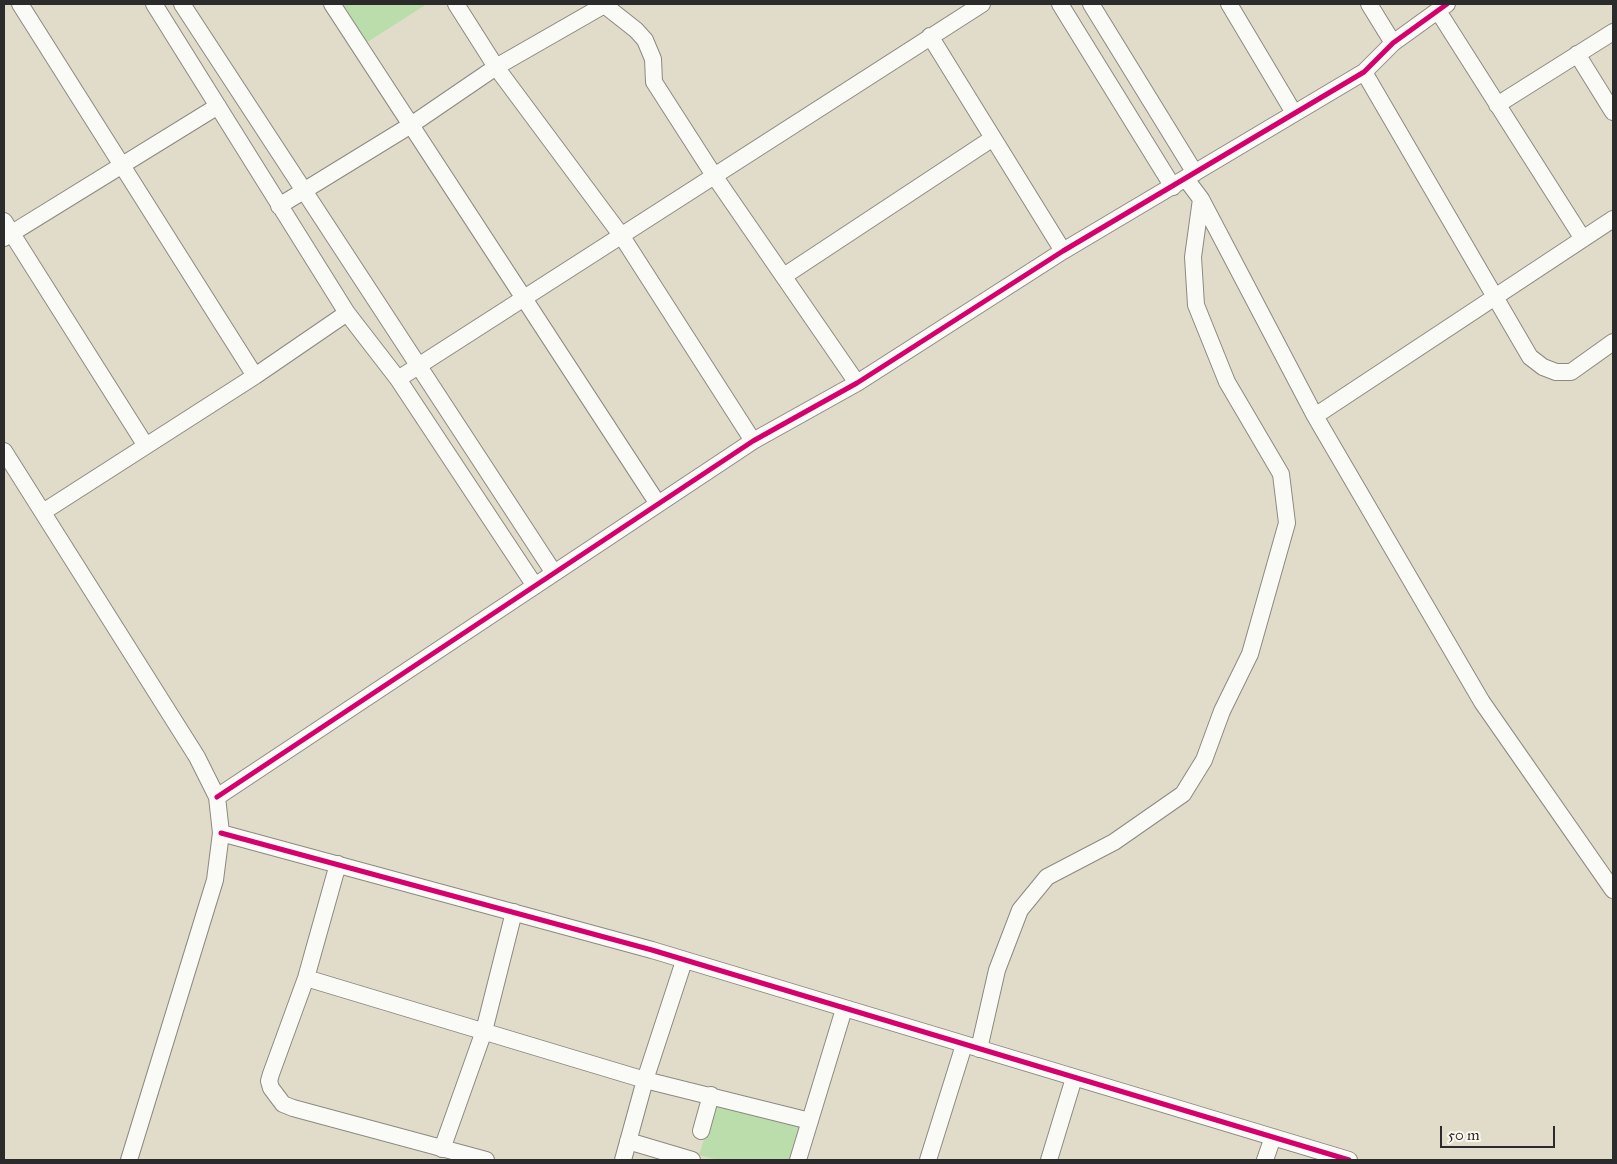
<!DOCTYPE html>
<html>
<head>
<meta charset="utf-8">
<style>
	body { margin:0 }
	#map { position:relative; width:1617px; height:1164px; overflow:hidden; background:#e1dcca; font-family:"IM FELL Great Primer",serif }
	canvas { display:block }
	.frame { position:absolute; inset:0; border:5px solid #2b2b2b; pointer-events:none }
	.scale { position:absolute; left:1440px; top:1126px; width:115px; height:22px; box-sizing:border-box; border:2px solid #2b2b2b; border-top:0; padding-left:6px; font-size:15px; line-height:18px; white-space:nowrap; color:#2b2b2b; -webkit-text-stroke:4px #fbf7ec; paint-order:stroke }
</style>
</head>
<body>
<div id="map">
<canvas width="1617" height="1164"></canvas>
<div class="frame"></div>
<div class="scale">50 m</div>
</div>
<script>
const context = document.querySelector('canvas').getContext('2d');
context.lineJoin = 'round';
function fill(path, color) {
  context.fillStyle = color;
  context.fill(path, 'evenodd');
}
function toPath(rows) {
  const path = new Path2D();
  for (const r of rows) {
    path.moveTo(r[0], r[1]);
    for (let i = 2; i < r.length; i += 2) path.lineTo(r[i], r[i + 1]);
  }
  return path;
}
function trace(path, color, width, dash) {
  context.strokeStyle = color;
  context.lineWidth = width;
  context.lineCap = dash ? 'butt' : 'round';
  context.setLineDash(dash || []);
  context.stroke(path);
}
fill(toPath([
	[345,4,427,4,366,43,342,6],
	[716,1101,802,1128,793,1160,718,1160,699,1155]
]), '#bbddac');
const minor = toPath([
	[20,4,255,376],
	[154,4,347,313,398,379,535,586],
	[182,4,554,573],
	[332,4,658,504],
	[456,4,496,67,621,235,753,441],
	[603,4,636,30,645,40,653,59,654,82,715,177,857,383],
	[1060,4,1173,187],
	[1091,4,1195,173],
	[1229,4,1294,113],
	[1369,4,1393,43],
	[1438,11,1583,239],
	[930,36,1063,251],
	[1577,54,1613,112],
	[1364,72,1530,357,1543,367,1556,372,1571,372,1613,342],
	[1497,105,1613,32],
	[1186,179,1201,199,1315,416,1482,702,1613,890],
	[279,206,411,125,496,67,606,4],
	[4,221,146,446],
	[4,238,218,106],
	[784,276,993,138],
	[398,379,982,4],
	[1315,416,1613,219],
	[4,451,197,757,217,797,221,833,215,880,129,1160],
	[43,512,255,376,347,313],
	[217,797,753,441,857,383,1063,251,1364,72,1393,43,1447,4],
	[221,833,652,950,1349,1160],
	[338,864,306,978,271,1074,269,1081,271,1088,283,1104,293,1108,486,1160],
	[306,978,645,1080,810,1121],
	[979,1049,997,970,1020,910,1047,877,1114,842,1183,794,1204,760,1222,711,1250,654,1287,523,1281,474,1227,382,1196,305,1193,257,1201,199],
	[701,1131,711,1095],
	[628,1141,692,1160],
	[442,1149,484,1031,514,912],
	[623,1160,645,1080,684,961],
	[798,1160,844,1009],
	[928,1160,964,1045],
	[1049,1160,1074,1078],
	[1265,1160,1273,1137]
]);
trace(minor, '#8c8980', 18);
trace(minor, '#fafaf7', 16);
trace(toPath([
	[217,797,753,441,857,383,1063,251,1364,72,1393,43,1447,4],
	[221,833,652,950,1349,1160]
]), '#d6006c', 5);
</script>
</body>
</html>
